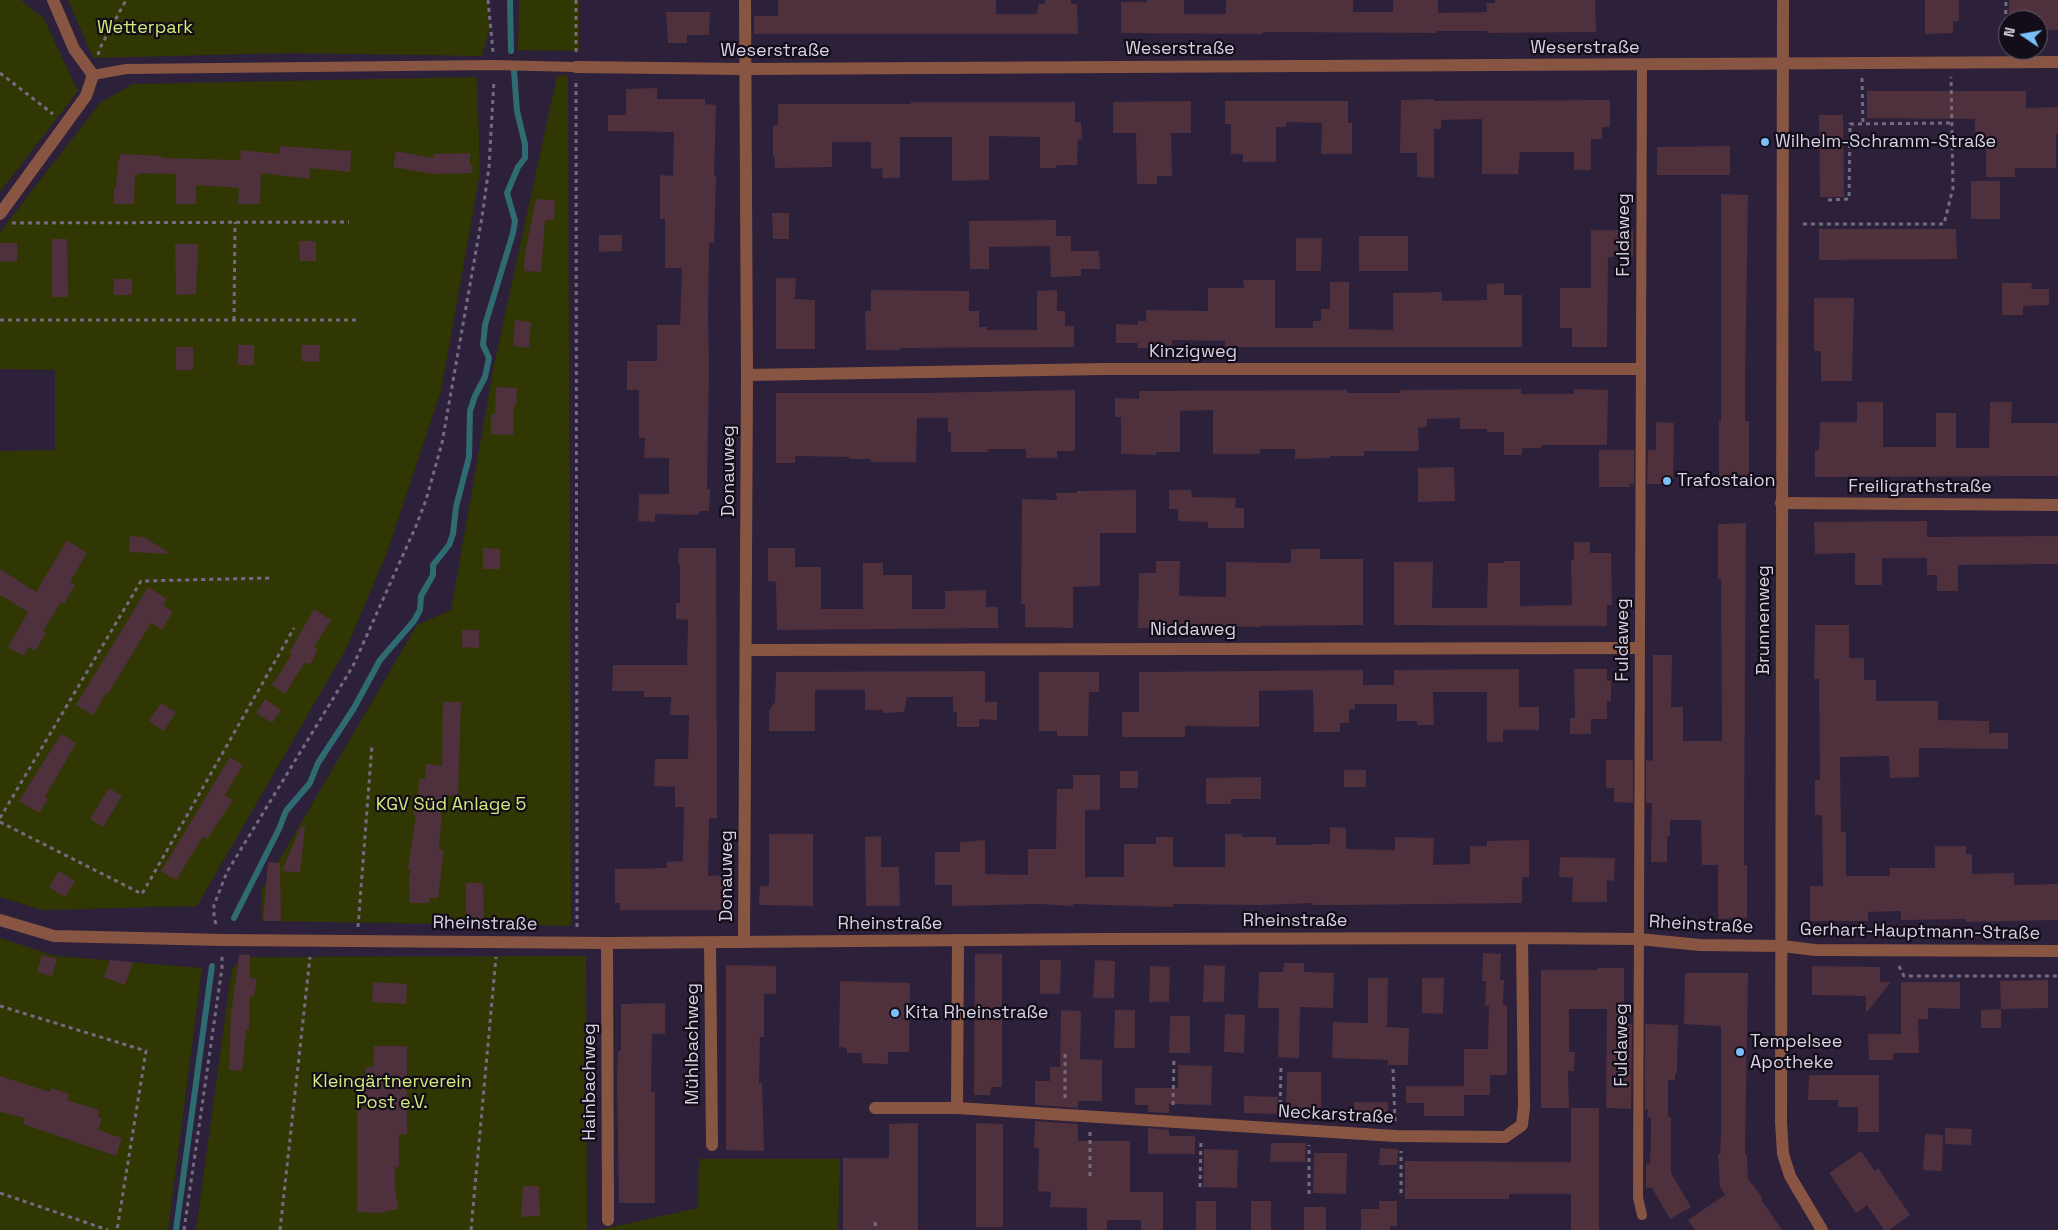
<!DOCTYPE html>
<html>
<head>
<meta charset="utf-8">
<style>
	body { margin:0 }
	#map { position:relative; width:2058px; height:1230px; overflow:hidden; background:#2c203a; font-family:"Space Grotesk",sans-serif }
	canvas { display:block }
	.north { position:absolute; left:1998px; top:10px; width:50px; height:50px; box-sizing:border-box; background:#120d18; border:1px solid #615b69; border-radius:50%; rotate:282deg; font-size:14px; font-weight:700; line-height:20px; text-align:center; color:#d8d1e2 }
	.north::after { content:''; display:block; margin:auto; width:18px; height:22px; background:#7abff8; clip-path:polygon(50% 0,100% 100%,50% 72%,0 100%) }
</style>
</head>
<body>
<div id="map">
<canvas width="2058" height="1230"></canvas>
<div class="north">N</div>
</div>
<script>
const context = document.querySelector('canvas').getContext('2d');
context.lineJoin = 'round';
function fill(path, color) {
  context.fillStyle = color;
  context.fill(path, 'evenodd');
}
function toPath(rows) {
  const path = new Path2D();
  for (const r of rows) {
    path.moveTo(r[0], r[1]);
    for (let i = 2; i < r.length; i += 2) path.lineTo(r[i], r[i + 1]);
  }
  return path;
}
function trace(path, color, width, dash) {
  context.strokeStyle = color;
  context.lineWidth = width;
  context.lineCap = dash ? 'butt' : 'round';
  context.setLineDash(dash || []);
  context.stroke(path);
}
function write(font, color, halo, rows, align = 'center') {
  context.font = font + ' "Space Grotesk",sans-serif';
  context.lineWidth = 4.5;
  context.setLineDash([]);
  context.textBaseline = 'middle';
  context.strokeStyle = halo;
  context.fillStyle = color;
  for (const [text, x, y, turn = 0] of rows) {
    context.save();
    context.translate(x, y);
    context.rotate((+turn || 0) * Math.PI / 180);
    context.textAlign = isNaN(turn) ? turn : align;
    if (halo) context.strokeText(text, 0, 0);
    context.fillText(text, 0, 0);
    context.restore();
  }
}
fill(toPath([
	[0,0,21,0,44,19,78,91,0,192],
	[68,0,488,0,490,28,482,56,289,53,93,58],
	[519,0,579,0,579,51,518,50],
	[568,75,571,926,262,921,261,891,417,625,451,610,494,365,557,76],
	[477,77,480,173,441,391,387,553,346,649,197,906,42,910,0,897,0,451,55,450,55,370,0,369,0,232,100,103,133,84],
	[0,938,56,956,202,968,168,1230,0,1230],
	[586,956,587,1230,196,1230,232,968,246,957],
	[699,1159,840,1159,838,1230,598,1230,698,1208]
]), '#303703');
trace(toPath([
	[510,0,511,51],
	[234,918,279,829,286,811,310,783,318,763,354,708,380,660,414,621,420,610,421,596,433,575,433,565,449,545,453,534,456,507,469,457,470,411,475,396,485,377,489,358,483,345,485,325,513,233,515,221,507,193,518,167,525,158,525,144,517,111,514,71],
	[176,1230,212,966]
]), '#2e6b72', 6);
fill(toPath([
	[778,0,996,0,996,14,1036,14,1039,4,1045,4,1045,0,1071,0,1071,4,1077,4,1078,34,754,34,754,16,778,16],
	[1147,0,1184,0,1184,14,1226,14,1226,0,1353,0,1353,12,1393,12,1393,0,1438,0,1438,13,1487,12,1486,3,1495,3,1495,0,1595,0,1596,32,1487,33,1487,31,1437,31,1437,33,1263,32,1263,34,1121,33,1121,2,1147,2],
	[1925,0,1959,0,1959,21,1953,21,1953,33,1925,34],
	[2009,0,2058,0,2058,30,2038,30,2038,20,2009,20],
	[666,12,710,12,709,35,687,35,687,43,668,43],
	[657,88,657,99,705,99,705,104,716,105,714,176,716,176,714,243,709,243,708,315,709,366,707,489,710,489,709,511,699,511,698,515,655,514,655,522,638,521,639,494,669,494,669,458,644,458,645,438,639,438,639,390,627,390,627,361,657,361,657,325,680,325,682,268,665,268,665,219,660,219,660,175,673,176,674,132,608,131,608,115,626,115,626,89],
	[1867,91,2026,91,2026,108,2058,107,2058,134,2056,135,2056,168,2015,168,2015,177,1986,177,1986,148,1982,148,1981,131,1975,132,1975,119,1867,118],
	[1434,99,1434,101,1610,100,1610,127,1602,127,1602,139,1591,139,1591,170,1574,170,1574,152,1520,152,1518,174,1482,174,1482,119,1441,120,1441,129,1434,129,1434,178,1417,177,1417,153,1400,153,1401,100],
	[1191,101,1191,133,1171,133,1172,176,1157,176,1157,184,1137,184,1136,133,1113,133,1113,102],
	[1225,101,1348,101,1348,123,1352,123,1352,154,1321,154,1322,123,1286,122,1286,127,1276,127,1276,162,1243,162,1243,154,1231,154,1231,124,1225,124],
	[911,102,1075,102,1075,122,1081,122,1082,139,1078,140,1077,165,1057,165,1056,168,1040,168,1040,137,989,136,989,180,952,181,952,137,900,137,900,178,883,178,882,168,871,169,871,142,832,142,832,167,775,168,775,157,773,157,773,125,778,125,778,104,911,104],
	[1819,115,1843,115,1844,197,1820,197],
	[280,146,351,151,350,172,309,168,310,179,261,173,260,204,238,204,239,188,196,185,196,204,176,204,176,174,140,173,139,175,135,175,134,204,114,204,114,188,116,188,118,160,120,160,120,154,162,156,161,158,240,160,241,150,279,154],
	[1730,146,1730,175,1657,175,1657,147],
	[396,151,433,158,433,154,470,153,470,165,473,166,472,173,433,174,393,167],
	[1971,181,2000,181,2000,219,1971,219],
	[1721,194,1748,195,1745,386,1745,421,1749,421,1749,477,1719,477,1719,421,1721,421],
	[536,199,555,200,554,220,545,220,541,272,524,271,525,252],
	[772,213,789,213,789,239,773,239],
	[1056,220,1056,236,1071,236,1071,251,1099,251,1100,269,1081,269,1081,276,1051,277,1050,246,989,247,989,269,970,269,969,221],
	[1819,229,1956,229,1957,259,1819,260],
	[1591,230,1633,230,1633,257,1608,257,1607,347,1572,347,1572,328,1560,328,1560,288,1591,288],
	[599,235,622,235,622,251,599,252],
	[1359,236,1408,236,1408,271,1359,271],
	[1296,238,1322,238,1321,271,1296,271],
	[52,239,67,239,68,297,52,297],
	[299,241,316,241,316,261,300,261],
	[0,243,17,243,17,261,0,262],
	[175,244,198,244,196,294,176,295],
	[776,278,796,278,795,299,815,300,815,349,776,349],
	[114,279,132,279,132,295,114,295],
	[1243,280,1275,280,1275,328,1313,328,1313,321,1321,321,1321,309,1330,309,1330,282,1349,282,1349,329,1393,330,1393,293,1442,292,1442,301,1487,300,1487,284,1504,283,1504,295,1522,295,1522,347,1225,347,1225,341,1172,340,1172,348,1138,348,1138,343,1116,343,1116,324,1138,325,1138,321,1146,321,1146,310,1208,311,1208,288,1244,288],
	[2002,283,2032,283,2031,289,2049,289,2049,305,2023,306,2023,315,2002,315],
	[871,290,969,291,969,311,979,311,979,327,987,327,987,330,1037,330,1037,291,1057,290,1057,311,1065,311,1065,326,1074,326,1074,347,900,348,900,350,866,350,865,311,871,311],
	[1814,298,1854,298,1852,381,1821,381,1821,351,1814,351],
	[515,320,531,322,529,348,513,346],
	[238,345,254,345,254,365,238,365],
	[302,345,320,345,319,362,301,361],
	[176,347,193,347,193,370,176,370],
	[496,387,517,388,516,406,514,406,513,435,491,434,491,414,495,414],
	[1521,389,1521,394,1574,394,1574,389,1608,390,1607,445,1541,445,1541,448,1522,448,1522,455,1504,455,1504,432,1487,432,1487,429,1460,429,1460,418,1427,419,1427,427,1418,428,1419,451,1364,451,1364,456,1330,456,1330,458,1295,459,1295,449,1260,449,1260,454,1213,454,1213,410,1180,411,1180,452,1156,452,1156,455,1121,454,1121,417,1115,417,1115,398,1139,399,1139,391,1347,390,1347,393,1400,393,1400,390],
	[1075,390,1075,451,1057,451,1057,458,1026,458,1026,449,988,449,989,452,951,452,951,432,948,432,948,418,917,418,916,462,871,462,870,459,849,459,849,457,795,456,795,463,776,463,776,393,926,393],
	[1857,402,1883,402,1883,447,1936,447,1936,413,1956,413,1956,448,1989,448,1990,402,2012,402,2011,423,2058,423,2058,476,1815,477,1815,450,1819,450,1820,422,1857,422],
	[1656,422,1674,423,1673,484,1647,484,1648,450,1656,450],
	[1599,450,1634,450,1634,484,1630,484,1630,487,1599,487],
	[1454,467,1455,501,1418,502,1418,468],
	[1136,490,1136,533,1100,533,1100,586,1073,587,1073,628,1025,627,1025,604,1021,604,1022,499,1057,500,1056,493,1077,493,1077,491],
	[1169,490,1191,490,1192,497,1236,498,1235,508,1244,508,1244,528,1208,528,1208,522,1178,521,1178,509,1169,509],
	[1927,521,1927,537,2058,536,2058,564,1958,565,1958,591,1937,591,1937,575,1927,575,1927,558,1882,558,1882,585,1855,585,1855,553,1815,554,1814,522],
	[1746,523,1744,839,1744,865,1747,865,1747,918,1718,919,1718,865,1702,865,1701,820,1670,820,1670,836,1667,836,1667,862,1651,862,1652,803,1646,803,1646,760,1653,761,1653,655,1672,655,1671,707,1683,707,1683,741,1722,741,1721,579,1718,579,1718,524],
	[130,536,144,537,171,554,129,552],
	[67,540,87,553,70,582,75,585,64,604,61,602,43,631,46,633,35,651,29,647,24,656,8,647,28,612,0,595,0,569,36,592],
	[1574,542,1590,542,1590,553,1611,553,1612,605,1607,605,1607,626,1394,625,1394,562,1433,562,1432,608,1487,608,1488,563,1504,563,1504,561,1520,561,1520,606,1572,605,1571,560,1574,560],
	[483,548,500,549,500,569,483,569],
	[679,548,716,548,717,818,709,818,708,876,725,875,725,904,721,904,721,910,620,910,620,903,615,903,615,869,667,868,667,862,683,861,684,807,675,807,675,787,654,786,655,759,688,759,689,715,670,715,671,697,644,697,644,691,612,691,613,665,687,665,688,620,676,619,676,603,680,603,680,564,678,564],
	[768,548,795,548,795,567,821,567,821,609,863,609,863,563,883,563,883,575,912,575,912,609,945,609,945,591,986,590,986,607,998,607,998,628,777,630,776,582,768,581],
	[1291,549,1320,549,1320,559,1363,559,1363,625,1260,626,1260,627,1175,625,1175,628,1138,628,1139,573,1156,573,1156,561,1180,561,1179,596,1226,597,1226,562,1291,563],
	[148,587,167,599,163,606,173,611,162,630,151,623,108,694,106,693,93,715,76,705],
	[314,609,331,620,314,647,318,650,310,665,305,662,285,694,272,685,292,654,289,653],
	[1815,625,1849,625,1849,658,1864,658,1864,680,1876,680,1876,701,1938,701,1938,720,1989,721,1989,733,2008,733,2008,749,1919,748,1919,777,1890,778,1889,756,1840,757,1841,832,1846,832,1846,876,1890,876,1890,868,1935,868,1935,846,1966,846,1966,854,1972,854,1972,874,2014,873,2014,885,2058,884,2058,920,1966,922,1966,919,1901,920,1901,911,1868,912,1868,921,1810,921,1810,886,1823,886,1822,815,1815,815,1815,780,1820,780,1819,679,1814,679],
	[462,630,479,630,479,648,462,647],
	[1519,669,1519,707,1539,707,1539,730,1503,730,1503,742,1487,742,1487,692,1433,692,1434,725,1417,725,1417,721,1397,721,1397,704,1355,704,1355,709,1349,709,1349,723,1340,723,1340,732,1314,732,1313,690,1259,691,1259,727,1185,726,1185,737,1122,737,1122,712,1139,712,1139,672,1363,670,1363,685,1394,685,1394,670],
	[1574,669,1607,669,1607,681,1611,680,1611,701,1607,701,1607,719,1591,719,1591,734,1570,734,1570,718,1575,718],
	[985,671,985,702,997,702,997,720,979,719,979,727,957,727,957,712,953,712,953,697,907,697,904,712,883,713,883,710,865,710,865,690,815,690,815,731,769,731,769,711,775,702,776,672],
	[1039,672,1099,672,1099,692,1089,692,1088,736,1057,736,1057,731,1039,731],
	[265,699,281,710,272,723,256,713],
	[443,702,461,702,458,796,443,795,439,850,444,850,438,898,430,898,430,903,410,903,409,878,411,870,408,869,416,815,413,815,415,797,418,798,419,778,425,779,426,764,442,766],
	[161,703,176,712,164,731,149,721],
	[61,734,76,743,45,797,48,799,39,813,19,801],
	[230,757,243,765,225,795,233,800,207,839,203,836,176,880,161,871],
	[1606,760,1633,760,1633,803,1614,802,1614,788,1606,788],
	[1344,770,1366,770,1366,787,1344,787],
	[1120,771,1138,771,1138,788,1120,788],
	[1073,775,1100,775,1100,810,1085,810,1085,877,1124,877,1124,844,1156,844,1156,837,1173,837,1173,867,1225,867,1225,834,1242,834,1242,837,1276,837,1276,845,1313,845,1313,844,1330,844,1330,827,1346,828,1346,849,1395,850,1395,837,1434,838,1433,865,1470,864,1470,846,1487,846,1487,841,1529,840,1529,877,1522,877,1522,903,1345,905,1313,905,1313,903,1261,905,1173,904,1173,907,1073,904,1073,906,1039,904,952,906,952,885,935,885,935,852,960,852,960,842,985,840,985,874,1028,875,1028,849,1056,849,1057,789,1073,789],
	[1261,777,1261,799,1231,799,1231,804,1206,804,1206,778],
	[109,788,122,796,103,827,90,819],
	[301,826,305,827,300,873,282,871],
	[769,834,813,834,813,906,759,905,760,886,769,886],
	[881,836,881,867,899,867,900,906,866,906,865,837],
	[1560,857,1615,858,1614,881,1607,880,1607,902,1572,902,1573,878,1559,877],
	[268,862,280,863,281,921,263,921],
	[59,871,75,881,65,897,49,887],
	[466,883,483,883,484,919,466,919],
	[1483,953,1501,954,1500,980,1504,980,1503,1005,1507,1005,1507,1075,1490,1075,1490,1095,1464,1095,1464,1049,1488,1049,1489,1006,1485,1006,1486,981,1482,981],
	[239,954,250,955,250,978,257,979,254,996,250,996,249,1030,246,1030,242,1071,229,1070,231,1008,232,1008],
	[975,954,1002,954,1002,1087,991,1087,990,1095,974,1095],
	[42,955,57,959,52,976,37,972],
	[110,960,133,962,125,985,104,977],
	[1040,960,1061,960,1060,994,1040,994],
	[1095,960,1115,961,1114,998,1093,998],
	[1284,963,1304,963,1304,972,1334,973,1333,1008,1300,1007,1299,1058,1278,1057,1279,1008,1258,1008,1259,972,1283,972],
	[726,965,776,966,776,994,764,994,764,1037,760,1037,759,1083,762,1083,764,1151,726,1150],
	[1204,965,1225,966,1224,1002,1203,1002],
	[1150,966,1170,967,1169,1002,1149,1002],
	[1812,966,1880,967,1880,982,1891,982,1866,1013,1866,996,1812,995],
	[1597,968,1624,968,1624,1024,1632,1024,1631,1109,1606,1108,1607,1009,1569,1009,1569,1052,1575,1052,1574,1071,1568,1071,1569,1108,1541,1108,1541,970,1597,970],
	[1685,973,1748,973,1745,1154,1747,1155,1748,1179,1763,1198,1761,1199,1782,1230,1695,1230,1688,1220,1725,1195,1720,1187,1718,1154,1720,1154,1721,1136,1721,1026,1684,1024],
	[1368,978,1388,978,1387,1027,1409,1028,1408,1065,1387,1065,1388,1060,1332,1058,1333,1022,1368,1023],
	[1422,978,1444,978,1443,1014,1422,1013],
	[2048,980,2048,1008,2001,1009,2001,1028,1981,1028,1981,1010,2001,1009,2000,981],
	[840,981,910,983,909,1052,888,1052,888,1064,862,1063,862,1053,847,1053,847,1048,839,1047],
	[373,982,407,984,406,1004,372,1002],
	[1901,982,1960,982,1960,1009,1928,1008,1928,1019,1918,1019,1919,1053,1893,1053,1893,1060,1869,1060,1868,1034,1901,1034],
	[665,1003,665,1034,652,1034,651,1092,655,1092,655,1203,619,1203,617,1078,618,1051,621,1051,621,1004],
	[1061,1010,1081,1011,1080,1059,1102,1060,1102,1101,1078,1101,1078,1108,1035,1105,1035,1081,1050,1081,1050,1067,1060,1067],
	[1115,1010,1135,1010,1135,1048,1114,1048],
	[1225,1014,1245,1015,1244,1053,1224,1052],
	[1170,1016,1190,1016,1190,1053,1169,1053],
	[1645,1024,1678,1025,1677,1073,1675,1073,1675,1080,1668,1080,1668,1117,1671,1117,1671,1173,1691,1207,1670,1219,1652,1188,1646,1188,1646,1164,1650,1164,1651,1136,1651,1117,1647,1117,1648,1109,1645,1109],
	[374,1046,407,1046,407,1134,399,1134,399,1167,395,1167,395,1186,398,1209,379,1213,357,1212,357,1108,365,1108,366,1067,373,1067],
	[1178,1065,1212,1066,1211,1105,1169,1104,1169,1113,1148,1112,1148,1105,1135,1105,1135,1088,1178,1088],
	[1287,1072,1321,1072,1321,1112,1286,1111],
	[1809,1075,1879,1075,1879,1132,1858,1132,1858,1107,1838,1107,1838,1100,1808,1100],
	[0,1076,50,1092,51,1088,69,1094,67,1100,99,1110,98,1117,102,1118,98,1130,122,1138,116,1156,23,1124,25,1118,0,1112],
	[1406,1086,1464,1086,1464,1116,1424,1116,1424,1103,1406,1103],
	[1244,1096,1278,1097,1277,1114,1244,1113],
	[1354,1102,1388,1102,1388,1121,1353,1120],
	[1571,1108,1599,1108,1599,1230,1571,1230,1571,1194,1509,1194,1509,1199,1405,1199,1405,1161,1571,1162],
	[1035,1121,1078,1124,1078,1141,1130,1141,1130,1192,1163,1192,1163,1230,1141,1230,1141,1220,1107,1220,1107,1230,1087,1230,1087,1208,1050,1207,1051,1192,1038,1191,1039,1148,1034,1148],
	[918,1123,918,1230,843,1230,843,1158,889,1158,889,1124],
	[976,1123,1003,1124,1003,1227,976,1227],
	[1148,1128,1169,1130,1169,1136,1195,1136,1195,1154,1148,1154],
	[1945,1128,1972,1129,1971,1145,1945,1144],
	[1925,1134,1943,1135,1942,1171,1923,1170],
	[1271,1143,1306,1143,1305,1162,1270,1162],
	[1380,1148,1398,1149,1397,1165,1379,1165],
	[1204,1149,1238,1150,1237,1188,1203,1187],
	[1861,1151,1875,1171,1878,1168,1910,1215,1889,1230,1884,1230,1867,1205,1856,1213,1829,1173],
	[1314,1153,1347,1153,1346,1194,1313,1193],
	[523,1186,539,1186,540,1216,521,1217],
	[1196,1201,1216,1201,1216,1230,1196,1230],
	[1251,1201,1271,1201,1271,1230,1251,1230],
	[1379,1201,1397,1201,1397,1226,1390,1226,1390,1230,1361,1230,1361,1209,1379,1209],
	[1304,1207,1326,1207,1326,1230,1304,1230]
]), '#4f303d');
trace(toPath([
	[488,0,493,52],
	[2005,46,2006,0],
	[576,52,576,0],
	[98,55,100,48,126,0],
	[0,73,53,114],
	[1862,78,1863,124],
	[576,83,577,927],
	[1828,200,1849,199,1850,124,1952,123],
	[12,223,349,222],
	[1803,224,1944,224,1953,188,1951,77],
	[0,320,356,320],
	[234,320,235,222],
	[0,818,141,581,271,578],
	[0,822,142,894,294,628],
	[216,924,214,918,214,905,227,872,353,666,416,526,426,500,442,443,482,217,489,167,494,80],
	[358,927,372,745],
	[1899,966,1904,976,2058,976],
	[0,1006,146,1051,117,1230],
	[1393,1069,1395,1121],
	[1065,1098,1065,1051],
	[1173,1105,1174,1058],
	[1280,1112,1281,1066],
	[1090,1132,1090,1179],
	[1200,1187,1201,1140],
	[0,1193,108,1230],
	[1401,1193,1401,1151],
	[1309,1194,1309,1145],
	[875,1222,876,1230],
	[184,1230,222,968,222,954],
	[280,1230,310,957],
	[471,1230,496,957]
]), '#756b81', 3, [4, 4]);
trace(toPath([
	[93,75,126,69,494,65,576,67],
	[1642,1215,1638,1198,1642,65]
]), '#895543', 10);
trace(toPath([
	[576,67,745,69,2058,62],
	[0,214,86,96,93,75,74,49,53,0],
	[747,375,1104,369,1640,369],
	[1781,503,2058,505],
	[746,650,1639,648],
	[0,920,54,936,222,940,607,943,1104,939,1522,938,1639,939,1700,945,1782,946,1815,950,2058,951],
	[958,940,957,1108,1395,1136,1505,1137,1522,1125,1524,1107,1522,938],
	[744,942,747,375,745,0],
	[607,943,608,1220],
	[710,943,712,1145],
	[875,1108,957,1108]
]), '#895543', 12);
trace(toPath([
	[1783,0,1781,1122,1783,1154,1790,1176,1822,1230]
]), '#895543', 12);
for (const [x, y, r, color] of [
	[1765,142,5,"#7abff8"],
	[1667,481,5,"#7abff8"],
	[895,1013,5,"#7abff8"],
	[1740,1052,5,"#7abff8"]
]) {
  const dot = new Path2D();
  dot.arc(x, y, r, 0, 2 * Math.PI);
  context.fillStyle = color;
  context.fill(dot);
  trace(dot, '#120d18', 2);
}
write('18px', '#d4e87c', '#120d18', [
	["Wetterpark",145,28],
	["KGV Süd Anlage 5",451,805],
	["Kleingärtnerverein",392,1082],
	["Post e.V.",392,1103]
]);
write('18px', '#d8d1e2', '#120d18', [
	["Weserstraße",1585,48],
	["Weserstraße",1180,49],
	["Weserstraße",775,51],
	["Fuldaweg",1624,235,-90],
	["Kinzigweg",1193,352],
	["Donauweg",729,471,-90],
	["Freiligrathstraße",1920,487],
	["Brunnenweg",1764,620,-90],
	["Niddaweg",1193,630],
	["Fuldaweg",1623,640,-90],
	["Donauweg",727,876,-90],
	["Rheinstraße",1295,921],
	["Rheinstraße",485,924,1],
	["Rheinstraße",890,924],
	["Rheinstraße",1701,925,3],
	["Gerhart-Hauptmann-Straße",1920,932,1],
	["Mühlbachweg",693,1044,-90],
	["Fuldaweg",1622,1045,-90],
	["Hainbachweg",590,1082,-90],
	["Neckarstraße",1336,1115,3]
]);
write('18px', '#d8d1e2', '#120d18', [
	["Wilhelm-Schramm-Straße",1775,142],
	["Trafostaion",1677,481],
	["Kita Rheinstraße",905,1013],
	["Tempelsee",1750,1042],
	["Apotheke",1750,1063]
], 'left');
</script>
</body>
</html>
